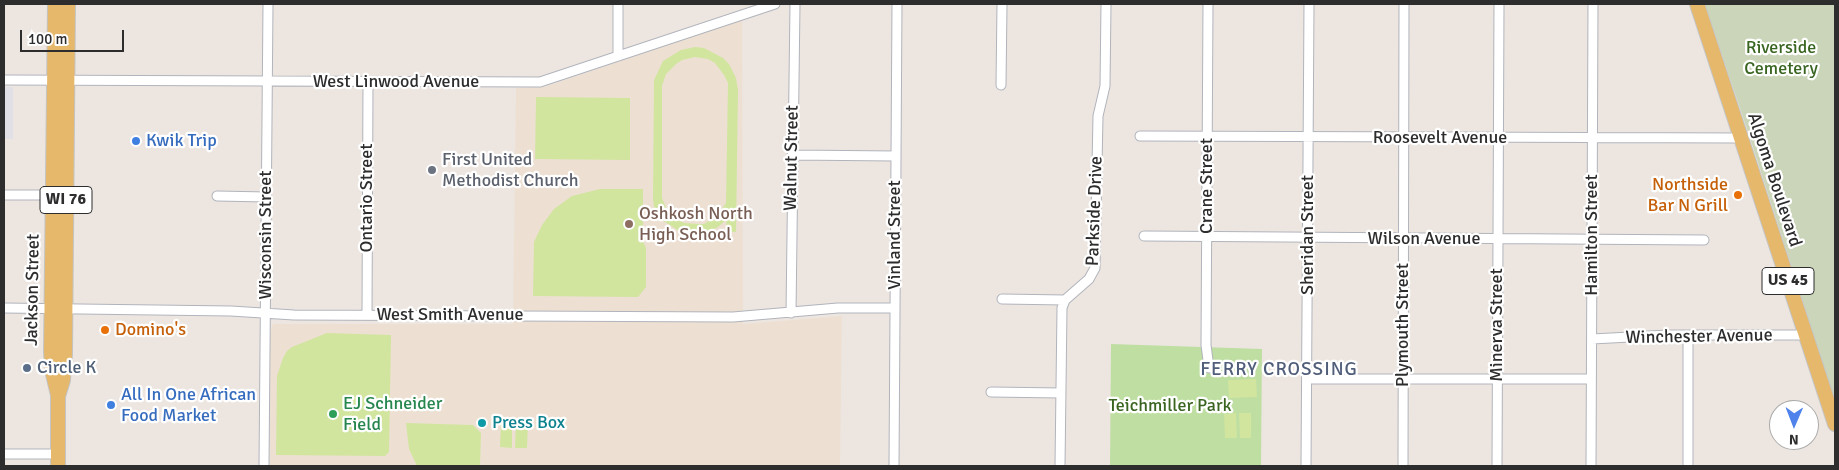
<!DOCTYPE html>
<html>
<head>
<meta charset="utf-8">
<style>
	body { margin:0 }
	#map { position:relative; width:1839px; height:470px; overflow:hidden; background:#ede6e0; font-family:Signika,sans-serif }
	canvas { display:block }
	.frame { position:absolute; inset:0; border:5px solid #2d2d2d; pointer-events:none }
	.north { position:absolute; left:1769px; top:400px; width:50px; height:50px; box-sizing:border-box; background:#fff; border:1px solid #ababab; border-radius:50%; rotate:181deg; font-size:14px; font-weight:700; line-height:20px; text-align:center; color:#2d2d2d }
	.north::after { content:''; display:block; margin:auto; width:18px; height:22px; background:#4f83eb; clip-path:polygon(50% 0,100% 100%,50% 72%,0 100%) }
	.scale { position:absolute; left:20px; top:30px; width:104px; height:22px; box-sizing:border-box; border:2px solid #2d2d2d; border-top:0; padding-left:6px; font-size:15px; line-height:18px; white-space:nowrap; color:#2d2d2d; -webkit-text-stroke:4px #fff; paint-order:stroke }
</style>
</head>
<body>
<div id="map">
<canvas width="1839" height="470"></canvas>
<div class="frame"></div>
<div class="north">N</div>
<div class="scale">100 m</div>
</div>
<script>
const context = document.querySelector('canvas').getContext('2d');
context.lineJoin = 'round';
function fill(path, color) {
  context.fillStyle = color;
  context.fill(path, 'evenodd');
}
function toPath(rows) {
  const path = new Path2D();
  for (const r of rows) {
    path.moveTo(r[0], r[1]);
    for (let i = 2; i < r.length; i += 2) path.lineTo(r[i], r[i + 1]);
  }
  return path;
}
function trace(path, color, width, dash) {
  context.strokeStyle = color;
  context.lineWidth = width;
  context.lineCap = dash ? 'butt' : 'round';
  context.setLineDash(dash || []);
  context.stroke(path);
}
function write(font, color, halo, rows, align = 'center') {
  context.font = font + ' Signika,sans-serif';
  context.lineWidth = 4.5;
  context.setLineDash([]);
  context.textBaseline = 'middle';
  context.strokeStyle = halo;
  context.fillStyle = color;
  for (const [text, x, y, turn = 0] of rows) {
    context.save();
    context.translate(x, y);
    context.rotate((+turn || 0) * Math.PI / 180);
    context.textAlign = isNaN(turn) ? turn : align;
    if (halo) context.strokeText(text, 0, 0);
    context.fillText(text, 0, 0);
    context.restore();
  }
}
fill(toPath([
	[4,87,13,87,13,139,4,139]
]), '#e1e0e6');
fill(toPath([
	[742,20,743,324,842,316,840,466,270,466,270,333,273,324,513,324,516,88,544,87]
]), '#ede0d2');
fill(toPath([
	[1111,344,1262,349,1261,466,1110,466]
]), '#bfdea2');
fill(toPath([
	[1705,4,1835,4,1835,400,1749,135]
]), '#cbd5b9');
fill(toPath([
	[695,47,704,48,723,58,729,64,736,78,738,90,736,232,727,232,726,220,718,227,706,233,693,234,679,231,662,220,654,207,653,199,654,80,663,61,681,50],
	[695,57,708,59,715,63,724,75,728,83,726,203,717,216,704,224,698,224,684,223,677,219,667,210,662,198,662,86,666,74,676,64,682,60],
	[536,97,630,98,630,160,535,159],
	[600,189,643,189,643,241,646,248,646,287,638,297,533,296,534,242,542,225,554,209,572,196],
	[327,333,391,335,389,452,385,456,276,455,277,376,283,358,287,351,292,347],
	[1256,379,1257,397,1229,398,1228,380],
	[1236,413,1237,438,1225,438,1224,414],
	[1239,413,1251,413,1251,438,1240,438],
	[406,423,473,425,481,433,480,466,417,466,409,449],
	[501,423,512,423,512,448,500,447],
	[516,423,528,423,527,448,515,448]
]), '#d1e59f');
const minor = toPath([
	[618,4,618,56],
	[1208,4,1206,345,1209,368],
	[4,80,540,82,775,4],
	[1001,85,1002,4],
	[1140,136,1741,138],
	[792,155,896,156],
	[4,195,56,195],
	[217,196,267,197],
	[1144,236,1704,240],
	[1002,299,1065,300],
	[4,308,231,311,294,315,733,317,838,308,895,308],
	[791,313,795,4],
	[367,315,368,82],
	[1688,335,1688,466],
	[1592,339,1668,335,1806,335],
	[1307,379,1591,379],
	[991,392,1061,393],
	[4,454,58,454],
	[264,466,268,4],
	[894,466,897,4],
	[1060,466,1062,308,1065,300,1089,279,1095,268,1098,116,1105,86,1106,4],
	[1306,466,1309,4],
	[1403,466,1404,4],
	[1497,466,1499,4],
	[1591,466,1593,4]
]);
const primary = toPath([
	[55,4,51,351,52,370,58,395],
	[1697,4,1835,424],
	[58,466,58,396,63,380,65,354,68,4]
]);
trace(minor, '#b1b4bc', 11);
trace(primary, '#c4c4c4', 16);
trace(minor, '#fff', 9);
trace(primary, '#e6b86c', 14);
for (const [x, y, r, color] of [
	[136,141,5,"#3f7fe0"],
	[432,170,5,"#6b7280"],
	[1738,195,5,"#e8710a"],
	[629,224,5,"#8d6e63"],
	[105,330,5,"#e8710a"],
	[27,368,5,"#5c6f8a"],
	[111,405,5,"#3f7fe0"],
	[333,414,5,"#2e9e5b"],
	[482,423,5,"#0f9aa8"]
]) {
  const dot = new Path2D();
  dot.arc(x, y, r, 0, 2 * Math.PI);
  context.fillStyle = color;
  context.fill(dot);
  trace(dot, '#fff', 2);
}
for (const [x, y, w] of [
	[66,200,52],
	[1788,281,52]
]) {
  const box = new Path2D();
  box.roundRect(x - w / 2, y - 13.5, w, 27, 4);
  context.fillStyle = '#fff';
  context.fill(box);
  trace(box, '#2d2d2d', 1);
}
write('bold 16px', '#2d2d2d', null, [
	["WI 76",66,200],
	["US 45",1788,281]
]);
write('18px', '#396521', '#fff', [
	["Riverside",1781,48],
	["Cemetery",1781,69],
	["Teichmiller Park",1170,406]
]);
write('18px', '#2d2d2d', '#fff', [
	["West Linwood Avenue",396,82],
	["Roosevelt Avenue",1440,138],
	["Walnut Street",792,158,-89],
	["Algoma Boulevard",1774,180,72],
	["Crane Street",1207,186,-90],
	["Ontario Street",367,198,-90],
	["Parkside Drive",1095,211,-88],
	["Wisconsin Street",266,235,-90],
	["Vinland Street",895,235,-90],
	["Sheridan Street",1308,235,-90],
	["Hamilton Street",1592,235,-90],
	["Wilson Avenue",1424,239],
	["Jackson Street",33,290,-89],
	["West Smith Avenue",450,315],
	["Plymouth Street",1403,325,-90],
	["Minerva Street",1497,325,-90],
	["Winchester Avenue",1699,337,-1]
]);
write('18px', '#366cbe', '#fff', [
	["Kwik Trip",146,141],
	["All In One African",121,395],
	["Food Market",121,416]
], 'left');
write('18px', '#5b616d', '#fff', [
	["First United",442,160],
	["Methodist Church",442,181]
], 'left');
write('18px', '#c56008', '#fff', [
	["Northside",1728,185],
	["Bar N Grill",1728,206],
	["Domino's",115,330,"left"]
], 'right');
write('18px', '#785e54', '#fff', [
	["Oshkosh North",639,214],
	["High School",639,235]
], 'left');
write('18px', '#4e5e75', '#fff', [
	["Circle K",37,368]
], 'left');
write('18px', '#27864d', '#fff', [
	["EJ Schneider",343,404],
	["Field",343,425]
], 'left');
write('18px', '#0d838f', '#fff', [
	["Press Box",492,423]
], 'left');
context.letterSpacing = '1px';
write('19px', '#505e7a', '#fff', [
	["FERRY CROSSING",1279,370]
]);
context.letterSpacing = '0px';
</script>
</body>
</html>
